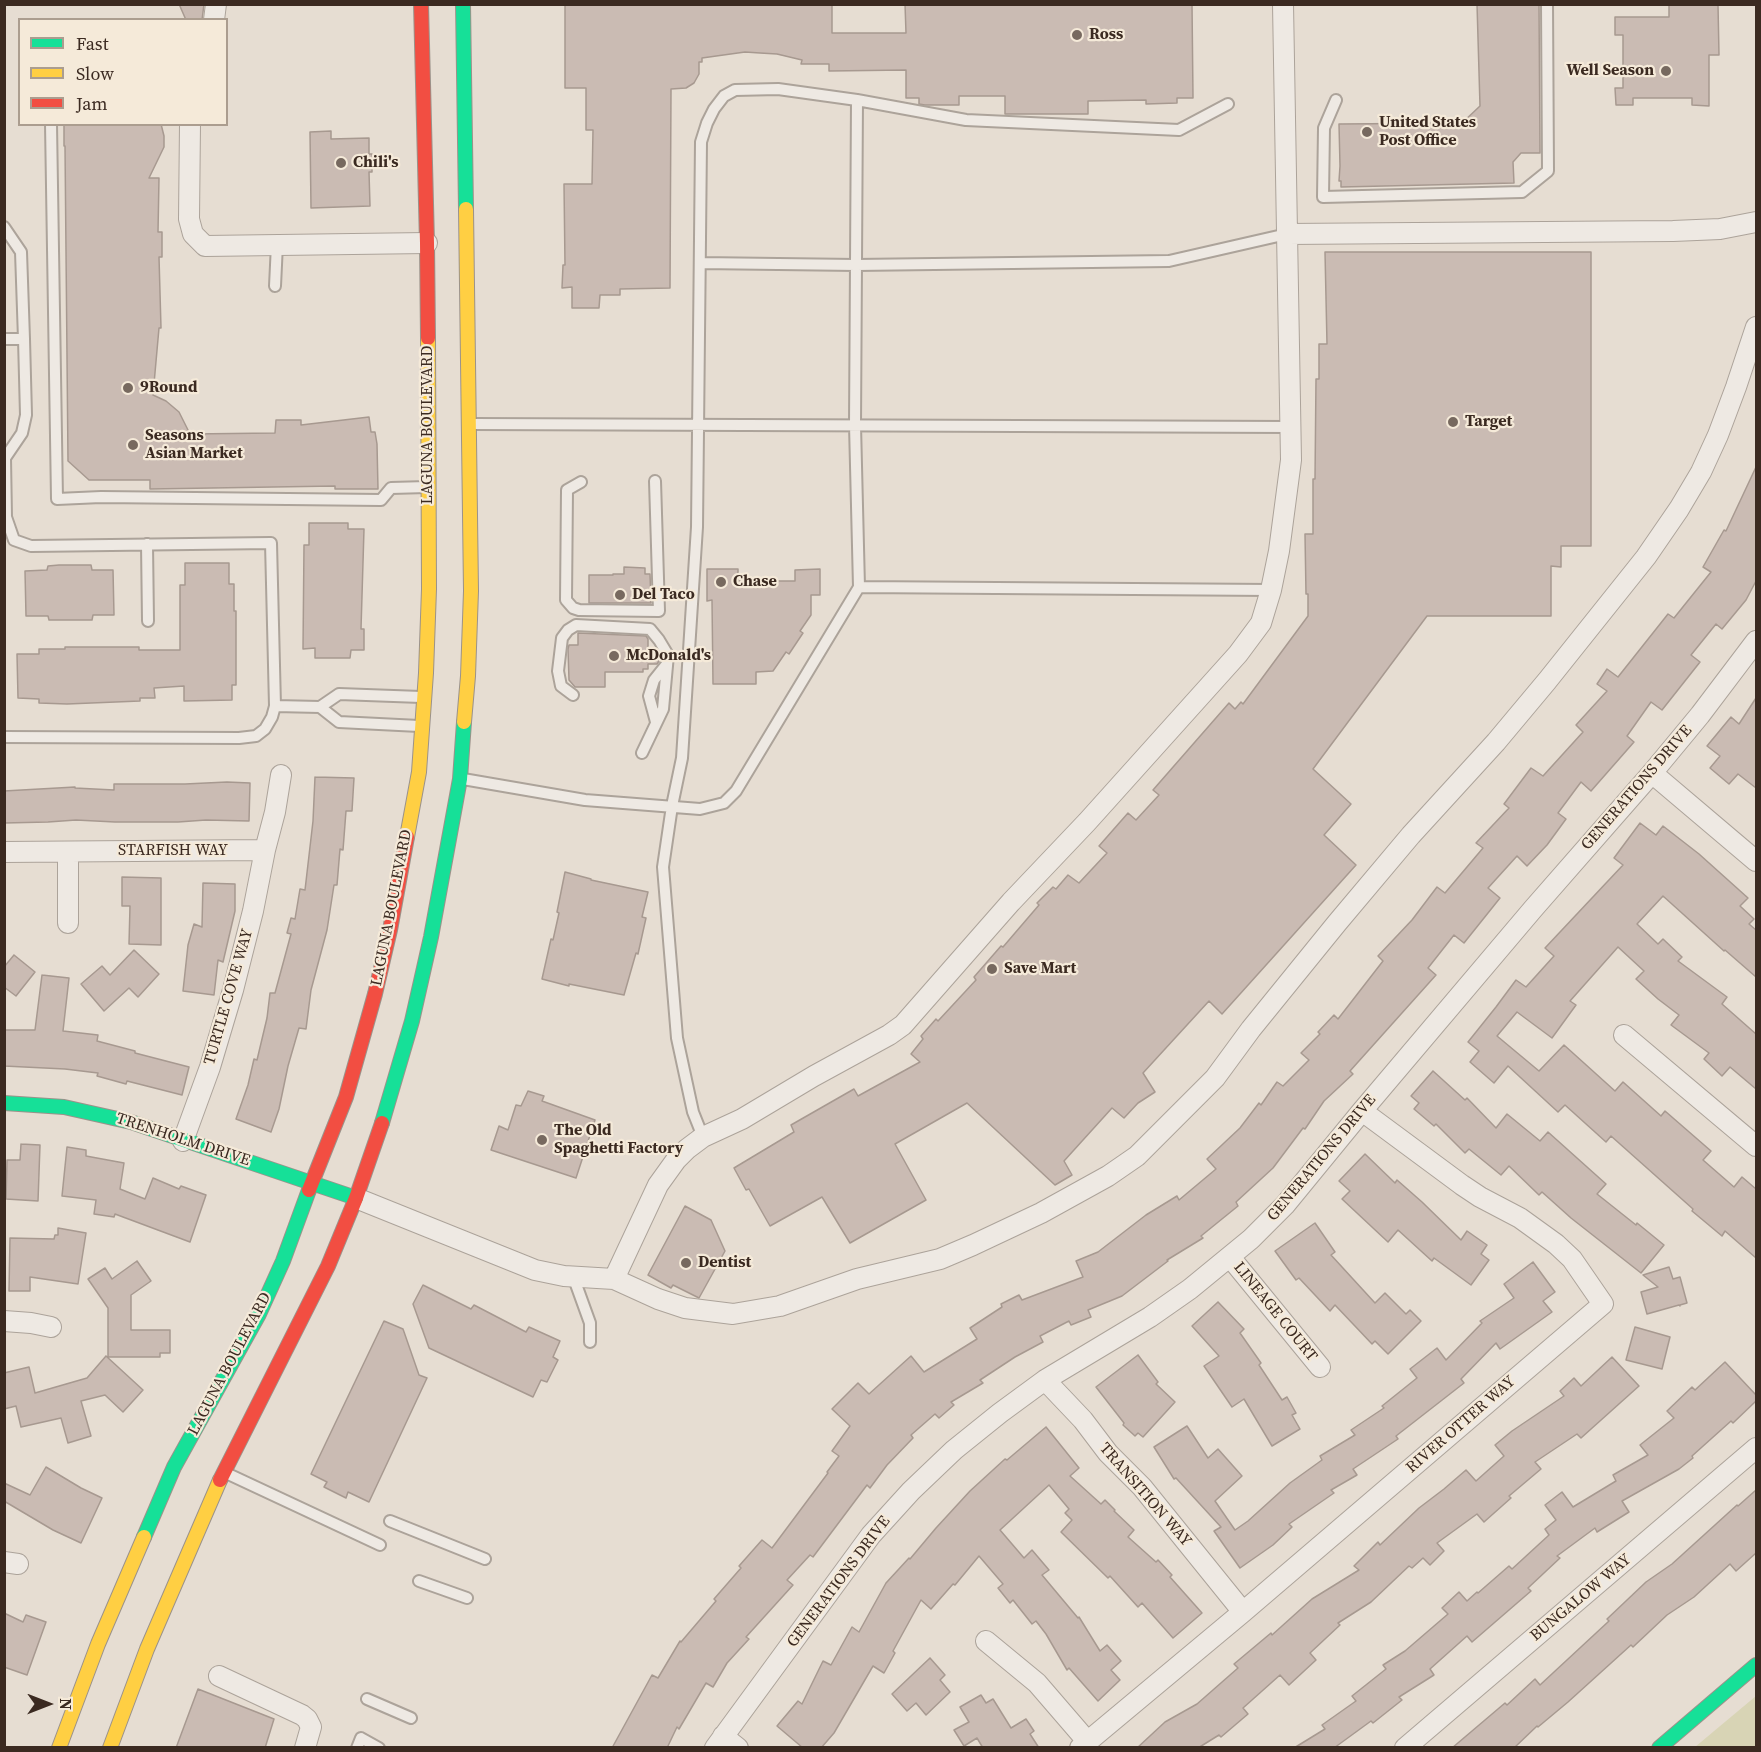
<!DOCTYPE html>
<html>
<head>
<meta charset="utf-8">
<style>
	body { margin:0 }
	#map { position:relative; width:1761px; height:1752px; overflow:hidden; background:#e6ddd2; font-family:"Source Serif 4",serif }
	canvas { display:block }
	.frame { position:absolute; inset:0; border:6px solid #3b2a21; pointer-events:none }
	.legend { position:absolute; left:18px; top:18px; width:210px; height:108px; box-sizing:border-box; background:#f5ead9; border:2px solid #ab9d8f; margin:0; padding:8px 10px; list-style:none; font-size:18px; color:#3b2a21 }
	.legend li { display:flex; align-items:center; gap:12px; height:30px }
	.legend b { width:30px; border:2px solid #ab9d8f }
	.north { position:absolute; left:18px; top:1674px; width:60px; height:60px; -webkit-text-stroke:4px #f5ead9; paint-order:stroke; rotate:90deg; font-size:16px; font-weight:700; line-height:24px; text-align:center; color:#3b2a21 }
	.north::after { content:''; display:block; margin:auto; width:21px; height:27px; background:#3b2a21; clip-path:polygon(50% 0,100% 100%,50% 72%,0 100%) }
</style>
</head>
<body>
<div id="map">
<canvas width="1761" height="1752"></canvas>
<div class="frame"></div>
<ul class="legend">
<li><b style="height:8px;background:#16e098"></b>Fast</li>
<li><b style="height:8px;background:#ffcf43"></b>Slow</li>
<li><b style="height:8px;background:#f24e42"></b>Jam</li>
</ul>
<div class="north">N</div>
</div>
<script>
const context = document.querySelector('canvas').getContext('2d');
context.lineJoin = 'round';
function fill(path, color) {
  context.fillStyle = color;
  context.fill(path, 'evenodd');
}
function toPath(rows) {
  const path = new Path2D();
  for (const r of rows) {
    path.moveTo(r[0], r[1]);
    for (let i = 2; i < r.length; i += 2) path.lineTo(r[i], r[i + 1]);
  }
  return path;
}
function trace(path, color, width, dash) {
  context.strokeStyle = color;
  context.lineWidth = width;
  context.lineCap = dash ? 'butt' : 'round';
  context.setLineDash(dash || []);
  context.stroke(path);
}
function write(font, color, halo, rows, align = 'center') {
  context.font = font + ' "Source Serif 4",serif';
  context.lineWidth = 4.5;
  context.setLineDash([]);
  context.textBaseline = 'middle';
  context.strokeStyle = halo;
  context.fillStyle = color;
  for (const [text, x, y, turn = 0] of rows) {
    context.save();
    context.translate(x, y);
    context.rotate((+turn || 0) * Math.PI / 180);
    context.textAlign = isNaN(turn) ? turn : align;
    if (halo) context.strokeText(text, 0, 0);
    context.fillText(text, 0, 0);
    context.restore();
  }
}
fill(toPath([
	[1756,1696,1756,1747,1695,1747]
]), '#d8d4b5');
const building = toPath([
	[179,4,204,4,202,20,186,20,179,4],
	[565,4,832,4,832,33,906,33,905,4,1192,4,1193,98,1177,98,1177,103,1146,104,1146,100,1088,101,1088,114,1005,114,1005,96,959,96,959,105,925,105,919,104,919,98,906,98,906,70,829,71,829,64,801,64,802,60,777,54,760,53,745,52,702,58,702,62,699,62,699,74,694,83,686,88,671,89,670,288,620,289,620,295,600,295,599,308,572,308,572,287,562,288,563,265,565,265,564,184,592,184,593,130,586,130,586,88,565,88,565,4],
	[1477,4,1539,4,1540,153,1521,153,1513,162,1514,183,1341,187,1341,181,1339,181,1340,166,1339,124,1462,123,1480,106,1477,4],
	[1669,5,1718,5,1719,55,1709,55,1709,106,1692,105,1692,98,1633,98,1633,105,1616,105,1615,88,1623,88,1623,35,1615,35,1615,17,1669,17,1669,5],
	[64,124,161,124,164,136,164,147,149,178,159,178,158,232,162,232,162,257,159,257,161,328,159,328,153,395,166,401,179,412,190,434,275,433,276,420,301,420,301,425,369,417,371,432,375,432,377,444,378,489,335,489,335,486,150,489,150,480,89,480,68,461,65,146,64,146,64,124],
	[331,131,331,139,369,138,369,154,372,154,372,172,369,172,370,206,311,208,310,132,331,131],
	[1325,252,1591,252,1591,546,1561,546,1561,567,1551,566,1551,616,1427,616,1313,769,1351,804,1324,835,1356,865,1222,1014,1209,1001,1143,1073,1155,1092,1138,1103,1124,1118,1112,1108,1064,1161,1072,1175,1055,1185,967,1103,895,1144,926,1200,850,1243,822,1197,770,1226,749,1189,746,1190,734,1168,794,1132,791,1125,854,1089,858,1096,920,1062,911,1054,923,1039,921,1036,936,1019,938,1021,976,980,974,977,1001,946,1003,947,1039,905,1037,903,1053,887,1056,889,1068,875,1079,883,1107,853,1099,846,1128,813,1136,820,1159,795,1153,790,1229,703,1235,709,1241,702,1243,704,1308,616,1308,594,1306,594,1305,534,1313,534,1313,479,1315,479,1316,379,1319,379,1319,344,1327,344,1325,252],
	[1756,467,1756,581,1746,600,1722,629,1716,624,1691,655,1700,662,1662,710,1651,702,1627,736,1634,742,1591,791,1581,782,1558,813,1566,819,1547,845,1527,866,1517,856,1488,888,1500,898,1464,943,1454,935,1428,968,1436,975,1350,1071,1353,1074,1324,1101,1305,1129,1303,1128,1273,1168,1236,1202,1238,1206,1201,1236,1203,1238,1167,1260,1168,1261,1122,1296,1088,1310,1091,1317,1071,1325,1069,1321,1040,1336,1043,1342,1015,1357,980,1380,983,1383,951,1402,954,1405,939,1418,935,1414,911,1435,913,1438,887,1465,870,1488,867,1485,813,1557,810,1555,787,1580,793,1585,746,1637,749,1639,727,1663,713,1687,706,1683,679,1729,677,1727,667,1748,612,1748,652,1675,658,1678,680,1641,681,1642,716,1601,714,1599,741,1568,739,1566,762,1540,772,1548,828,1473,827,1472,839,1456,832,1451,850,1426,832,1409,858,1383,869,1394,911,1356,924,1372,977,1339,970,1328,1002,1307,1001,1304,1019,1295,1022,1300,1083,1277,1076,1261,1098,1252,1146,1215,1177,1196,1179,1200,1216,1169,1207,1159,1240,1128,1259,1103,1261,1105,1277,1082,1283,1086,1309,1060,1301,1053,1320,1034,1318,1032,1334,1015,1338,1019,1383,961,1378,956,1412,920,1437,887,1445,893,1483,848,1476,843,1509,808,1504,804,1531,768,1543,776,1583,732,1576,725,1607,691,1597,684,1607,669,1618,677,1668,614,1674,618,1711,572,1703,567,1724,530,1726,531,1756,467],
	[309,523,348,523,348,529,364,529,361,629,364,629,364,650,351,650,350,658,315,658,315,648,303,649,304,545,309,545,309,523],
	[185,563,229,563,229,584,234,584,234,611,236,611,236,685,232,685,232,700,184,701,184,686,154,688,155,698,140,698,140,701,67,704,39,703,39,699,18,698,17,654,39,654,39,649,65,649,65,647,139,647,139,650,180,650,180,585,185,585,185,563],
	[59,565,91,565,92,570,113,570,114,615,93,615,92,620,49,620,48,616,26,616,25,571,47,570,48,566,59,565],
	[624,567,645,568,645,574,650,574,651,603,589,603,589,575,613,575,613,574,624,574,624,567],
	[707,569,738,569,738,581,795,581,795,570,820,569,820,595,811,595,811,615,800,631,803,633,789,654,786,652,773,671,756,672,756,684,713,684,712,600,707,601,707,569],
	[578,633,646,636,648,639,648,649,655,649,659,655,659,661,657,664,648,664,648,669,643,669,643,672,605,672,605,687,575,687,569,680,568,649,569,645,578,645,578,633],
	[1756,698,1756,788,1738,774,1729,784,1710,768,1720,756,1707,746,1731,717,1739,724,1756,698],
	[315,777,354,778,352,811,346,811,343,850,340,849,337,885,334,885,327,930,311,990,306,1029,299,1028,288,1066,279,1109,271,1132,236,1119,248,1085,254,1059,257,1060,267,1018,270,993,275,993,291,934,287,933,291,918,295,919,300,889,305,890,313,821,315,777],
	[227,782,250,783,249,821,206,820,178,822,115,822,76,820,48,822,4,823,4,791,75,787,75,788,114,790,114,784,185,784,227,782],
	[1640,823,1656,835,1663,826,1699,854,1748,898,1740,906,1754,919,1749,924,1756,930,1756,977,1725,950,1724,951,1663,896,1637,924,1658,944,1663,939,1682,957,1678,961,1727,997,1722,1004,1756,1034,1756,1089,1730,1067,1722,1076,1704,1059,1709,1053,1671,1025,1679,1015,1658,999,1636,979,1644,971,1618,947,1570,1001,1576,1005,1552,1038,1517,1012,1497,1036,1539,1071,1564,1045,1615,1091,1623,1082,1661,1116,1665,1111,1711,1151,1703,1160,1734,1187,1742,1177,1756,1189,1756,1258,1725,1231,1722,1236,1692,1211,1693,1209,1611,1136,1606,1142,1565,1105,1558,1112,1508,1066,1494,1083,1470,1062,1479,1051,1468,1042,1496,1007,1516,980,1526,987,1554,956,1545,948,1623,865,1614,858,1640,823],
	[565,872,591,879,591,880,648,892,642,917,646,918,638,954,636,953,624,995,569,984,569,986,542,979,551,939,553,940,559,913,557,912,565,872],
	[122,877,161,878,161,945,129,944,130,906,122,906,122,877],
	[203,883,235,884,235,911,223,962,218,960,214,995,183,991,188,945,194,924,202,927,203,883],
	[134,950,159,974,138,997,129,988,104,1011,81,984,102,966,110,975,134,950],
	[14,955,35,972,16,996,4,987,4,967,14,955],
	[42,975,69,978,63,1031,98,1035,97,1041,135,1051,135,1053,189,1067,182,1095,127,1081,126,1084,97,1076,98,1073,65,1069,4,1066,4,1030,35,1030,42,975],
	[1433,1071,1465,1100,1467,1098,1496,1128,1507,1114,1540,1141,1548,1132,1606,1184,1597,1194,1636,1225,1637,1223,1664,1245,1641,1273,1571,1218,1542,1192,1539,1195,1509,1166,1501,1175,1469,1149,1465,1153,1436,1124,1434,1126,1414,1109,1419,1103,1411,1096,1433,1071],
	[528,1091,544,1096,542,1101,595,1120,576,1178,491,1150,499,1126,508,1130,516,1105,521,1106,528,1091],
	[21,1144,40,1145,38,1201,6,1199,7,1160,20,1160,21,1144],
	[67,1147,86,1150,86,1156,124,1163,120,1189,145,1199,153,1178,179,1189,181,1186,206,1195,190,1242,115,1214,114,1217,94,1214,96,1200,62,1196,67,1147],
	[1365,1154,1395,1183,1397,1180,1422,1202,1461,1240,1467,1231,1487,1245,1481,1254,1489,1260,1471,1285,1434,1258,1432,1261,1398,1230,1388,1242,1342,1199,1350,1191,1339,1181,1365,1154],
	[685,1206,711,1220,725,1251,699,1298,673,1285,671,1288,648,1275,685,1206],
	[1315,1223,1335,1252,1331,1255,1375,1303,1385,1293,1406,1314,1410,1310,1421,1321,1388,1354,1375,1341,1372,1344,1335,1305,1330,1311,1299,1278,1296,1280,1275,1251,1315,1223],
	[58,1228,86,1233,78,1284,30,1277,30,1291,9,1291,10,1238,54,1239,55,1235,58,1235,58,1228],
	[137,1261,151,1281,131,1295,131,1330,170,1330,170,1353,160,1353,160,1357,108,1357,108,1308,88,1279,105,1268,112,1279,137,1261],
	[1533,1262,1555,1292,1543,1301,1552,1312,1500,1349,1496,1343,1461,1379,1464,1383,1396,1436,1398,1439,1353,1469,1357,1475,1331,1490,1334,1493,1289,1524,1292,1527,1273,1545,1240,1568,1214,1531,1221,1527,1176,1478,1174,1479,1154,1447,1187,1426,1208,1458,1218,1449,1242,1476,1215,1501,1235,1530,1248,1521,1290,1483,1322,1460,1320,1456,1355,1435,1351,1430,1384,1408,1382,1406,1417,1378,1410,1369,1437,1348,1446,1360,1482,1323,1480,1321,1514,1298,1504,1284,1533,1262],
	[1669,1267,1673,1279,1680,1277,1687,1303,1680,1305,1680,1306,1679,1305,1647,1314,1641,1292,1658,1287,1643,1275,1669,1267],
	[423,1285,471,1309,474,1305,526,1332,529,1327,560,1341,553,1357,558,1360,547,1382,541,1380,533,1397,429,1348,413,1304,423,1285],
	[1218,1302,1244,1329,1240,1333,1261,1363,1259,1365,1282,1400,1287,1397,1296,1413,1292,1415,1300,1429,1272,1446,1244,1399,1232,1407,1204,1366,1219,1356,1192,1326,1218,1302],
	[384,1321,403,1329,419,1375,427,1378,369,1502,348,1492,346,1498,324,1487,327,1482,311,1474,384,1321],
	[1635,1327,1670,1337,1662,1369,1626,1360,1635,1327],
	[1138,1355,1158,1382,1156,1384,1175,1402,1143,1437,1138,1433,1135,1436,1123,1425,1124,1423,1096,1387,1138,1355],
	[106,1356,143,1390,123,1412,105,1395,81,1401,91,1436,68,1443,61,1418,21,1427,16,1406,4,1409,4,1373,29,1367,35,1393,87,1378,106,1356],
	[1612,1357,1639,1386,1581,1438,1577,1434,1535,1462,1541,1469,1509,1496,1511,1498,1484,1522,1477,1514,1437,1543,1444,1551,1430,1565,1423,1558,1412,1568,1409,1566,1371,1602,1338,1623,1340,1625,1310,1653,1316,1660,1289,1685,1280,1675,1243,1708,1248,1714,1221,1737,1219,1735,1198,1748,1137,1748,1165,1722,1197,1704,1238,1668,1234,1664,1271,1633,1272,1635,1312,1599,1359,1570,1354,1566,1378,1542,1380,1545,1419,1508,1444,1489,1466,1470,1476,1481,1504,1456,1495,1445,1512,1431,1564,1396,1560,1391,1574,1378,1581,1386,1612,1357],
	[1725,1362,1756,1395,1756,1401,1733,1423,1731,1421,1692,1456,1693,1458,1679,1469,1622,1501,1629,1512,1597,1532,1595,1528,1557,1556,1560,1558,1528,1588,1531,1591,1472,1642,1467,1636,1430,1669,1434,1675,1399,1697,1402,1700,1373,1723,1371,1721,1334,1748,1294,1748,1325,1729,1322,1725,1356,1701,1352,1696,1386,1669,1383,1665,1405,1651,1448,1614,1442,1608,1459,1592,1467,1601,1477,1592,1478,1593,1509,1566,1512,1569,1549,1535,1545,1529,1556,1520,1545,1505,1562,1492,1573,1507,1616,1481,1613,1475,1648,1455,1640,1445,1674,1418,1667,1411,1692,1387,1695,1390,1725,1362],
	[1046,1427,1079,1468,1070,1476,1101,1504,1105,1500,1115,1510,1114,1511,1134,1530,1128,1537,1156,1562,1158,1560,1172,1575,1170,1577,1202,1613,1173,1638,1142,1603,1138,1607,1110,1576,1108,1578,1061,1532,1072,1520,1065,1513,1069,1509,1049,1485,1000,1530,1024,1558,1032,1550,1049,1570,1042,1575,1078,1618,1079,1617,1100,1651,1107,1645,1121,1661,1111,1670,1120,1680,1098,1701,1069,1668,1067,1670,1046,1634,1036,1621,1032,1624,1013,1600,1010,1603,998,1588,1003,1584,979,1556,955,1585,953,1584,931,1609,921,1600,893,1651,895,1653,884,1673,873,1666,834,1733,821,1748,803,1748,777,1726,798,1701,802,1704,823,1661,831,1665,852,1627,859,1632,886,1583,909,1558,910,1559,936,1528,970,1491,1005,1459,1007,1460,1046,1427],
	[46,1467,81,1488,102,1498,81,1543,53,1530,4,1501,4,1483,30,1495,46,1467],
	[1756,1490,1756,1553,1736,1571,1730,1564,1694,1597,1667,1615,1633,1647,1631,1645,1568,1702,1538,1727,1537,1726,1514,1748,1452,1748,1505,1703,1507,1705,1535,1679,1540,1685,1609,1621,1607,1619,1646,1582,1672,1564,1737,1505,1738,1506,1756,1490],
	[4,1613,23,1622,26,1615,46,1622,27,1675,4,1667,4,1613],
	[930,1658,945,1675,940,1680,950,1692,926,1715,916,1703,907,1711,892,1694,930,1658],
	[198,1689,274,1719,265,1748,176,1748,198,1689],
	[981,1695,986,1703,993,1699,1011,1728,1026,1719,1034,1731,1030,1734,1039,1748,983,1748,977,1738,964,1746,954,1730,969,1722,960,1707,981,1695]
]);
fill(building, '#cabbb3');
trace(building, '#a79990', 1.5);
const lane = toPath([
	[1336,100,1324,128,1323,197,1522,192,1548,171,1547,4],
	[51,124,57,499,101,497,381,500,391,488,427,487],
	[4,227,21,252,24,339,26,415,22,433,5,458,6,517,14,540,31,546,271,543,275,706,272,717,265,729,256,736,239,738,4,737],
	[700,263,856,265,1169,261,1287,234],
	[275,286,277,244],
	[4,339,24,339],
	[473,424,1291,427],
	[581,482,567,490,566,600,573,608,579,610,659,611,655,481],
	[147,544,148,621],
	[859,587,1271,590],
	[573,695,561,686,558,671,562,638,568,630,576,625,650,629,659,640,668,655,663,709,642,753],
	[275,706,320,707,339,722,419,726],
	[320,707,339,694,421,697],
	[656,722,649,696,654,680,666,665],
	[463,779,585,800,700,809,724,803,736,791,859,587,855,425,857,100],
	[703,1137,693,1112,677,1038,663,867,672,806,682,758,697,527,701,142,707,123,714,109,724,96,735,90,778,89,857,100,966,120,1179,130,1228,104],
	[573,1276,590,1323,590,1342],
	[226,1473,380,1545],
	[390,1521,485,1559],
	[419,1581,467,1598],
	[367,1699,411,1718],
	[357,1748,361,1738,379,1748]
]);
const street = toPath([
	[214,20,216,4],
	[190,124,189,219,193,234,205,246,427,243],
	[1287,234,1673,231,1720,229,1756,222],
	[1652,773,1756,861],
	[4,852,265,850,275,812,281,775],
	[68,852,68,923],
	[1624,1035,1756,1146],
	[183,1141,210,1067,233,990,253,911,265,850],
	[356,1198,535,1270,564,1276,614,1279,658,1299,685,1308,733,1314,780,1306,857,1279,940,1259,973,1245,1041,1213,1108,1176,1137,1156,1215,1078,1251,1029,1337,923,1411,835,1496,742,1547,681,1646,557,1679,509,1701,472,1718,435,1736,387,1756,327],
	[1230,1257,1320,1367],
	[614,1279,658,1185,676,1160,687,1149,703,1137,742,1119,814,1076,889,1035,903,1025,1011,902,1087,822,1238,654,1261,623,1271,590,1279,551,1291,460,1283,4],
	[4,1321,31,1323,51,1327],
	[1045,1380,1083,1420,1108,1453,1142,1487,1243,1612],
	[4,1562,18,1564],
	[986,1641,1037,1683,1087,1741],
	[219,1676,302,1715,307,1719,311,1727,305,1748],
	[723,1736,738,1748],
	[715,1748,871,1535,911,1491,954,1450,1000,1413,1045,1380,1150,1317,1190,1289,1251,1239,1285,1205,1362,1111,1533,909,1652,773,1700,715,1756,641],
	[1080,1748,1243,1612,1603,1304,1572,1259,1556,1244,1520,1218,1480,1197,1462,1185,1362,1111],
	[1405,1748,1756,1448]
]);
const fast = toPath([
	[463,4,466,209],
	[4,1103,64,1107,131,1122,356,1198],
	[382,1123,412,1021,431,937,460,779,464,722],
	[144,1537,174,1467,259,1314,283,1261,309,1190],
	[1659,1748,1756,1665]
]);
const slow = toPath([
	[464,722,468,676,471,591,466,209],
	[407,837,419,772,426,673,429,589,428,338],
	[59,1748,98,1644,144,1537],
	[110,1748,147,1649,220,1480]
]);
const jam = toPath([
	[421,4,427,243,428,338],
	[309,1190,346,1097,375,994,390,930,407,837],
	[220,1480,328,1266,356,1198,382,1123]
]);
trace(lane, '#aca39a', 14);
trace(street, '#aca39a', 22);
trace(fast, '#9b928a', 16);
trace(slow, '#9b928a', 16);
trace(jam, '#9b928a', 16);
trace(lane, '#eee9e3', 10);
trace(street, '#eee9e3', 20);
trace(fast, '#16e098', 14);
trace(slow, '#ffcf43', 14);
trace(jam, '#f24e42', 14);
for (const [x, y, r, color] of [
	[1077,35,6,"#77695f"],
	[1666,71,6,"#77695f"],
	[1367,132,6,"#77695f"],
	[341,163,6,"#77695f"],
	[128,388,6,"#77695f"],
	[1453,422,6,"#77695f"],
	[133,445,6,"#77695f"],
	[721,582,6,"#77695f"],
	[620,595,6,"#77695f"],
	[614,656,6,"#77695f"],
	[992,969,6,"#77695f"],
	[542,1140,6,"#77695f"],
	[686,1263,6,"#77695f"]
]) {
  const dot = new Path2D();
  dot.arc(x, y, r, 0, 2 * Math.PI);
  context.fillStyle = color;
  context.fill(dot);
  trace(dot, '#f5ead9', 2);
}
write('bold 16px', '#3b2a21', '#f5ead9', [
	["Ross",1089,35],
	["Well Season",1654,71,"right"],
	["United States",1379,123],
	["Post Office",1379,141],
	["Chili's",353,163],
	["9Round",140,388],
	["Target",1465,422],
	["Seasons",145,436],
	["Asian Market",145,454],
	["Chase",733,582],
	["Del Taco",632,595],
	["McDonald's",626,656],
	["Save Mart",1004,969],
	["The Old",554,1131],
	["Spaghetti Factory",554,1149],
	["Dentist",698,1263]
], 'left');
write('16px', '#3b2a21', '#f5ead9', [
	["LAGUNA BOULEVARD",428,425,-90],
	["GENERATIONS DRIVE",1637,788,-49],
	["STARFISH WAY",173,851],
	["LAGUNA BOULEVARD",392,908,-79],
	["TURTLE COVE WAY",229,997,-74],
	["TRENHOLM DRIVE",183,1140,18],
	["GENERATIONS DRIVE",1322,1158,-50],
	["LINEAGE COURT",1275,1312,51],
	["LAGUNA BOULEVARD",230,1364,-62],
	["RIVER OTTER WAY",1461,1425,-41],
	["TRANSITION WAY",1145,1495,49],
	["GENERATIONS DRIVE",839,1582,-53],
	["BUNGALOW WAY",1581,1598,-40]
]);
</script>
</body>
</html>
